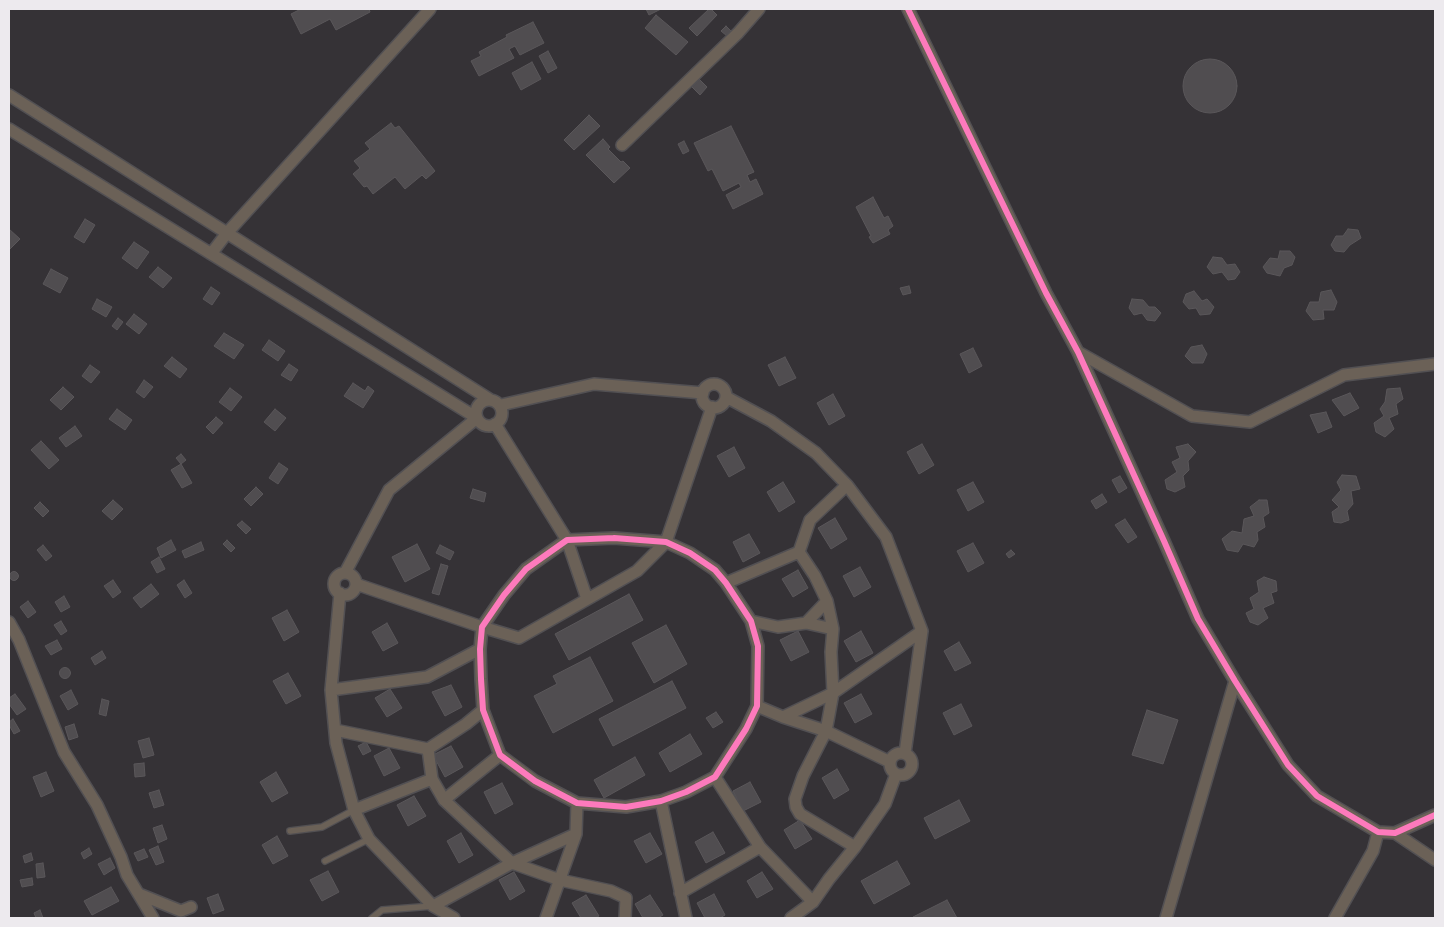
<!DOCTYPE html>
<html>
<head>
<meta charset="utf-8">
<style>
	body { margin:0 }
	#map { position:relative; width:1444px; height:927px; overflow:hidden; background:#353236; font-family:"Roboto Condensed",sans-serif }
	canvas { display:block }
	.frame { position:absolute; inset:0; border:10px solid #edeaee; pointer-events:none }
</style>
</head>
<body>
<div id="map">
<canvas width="1444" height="927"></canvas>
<div class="frame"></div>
</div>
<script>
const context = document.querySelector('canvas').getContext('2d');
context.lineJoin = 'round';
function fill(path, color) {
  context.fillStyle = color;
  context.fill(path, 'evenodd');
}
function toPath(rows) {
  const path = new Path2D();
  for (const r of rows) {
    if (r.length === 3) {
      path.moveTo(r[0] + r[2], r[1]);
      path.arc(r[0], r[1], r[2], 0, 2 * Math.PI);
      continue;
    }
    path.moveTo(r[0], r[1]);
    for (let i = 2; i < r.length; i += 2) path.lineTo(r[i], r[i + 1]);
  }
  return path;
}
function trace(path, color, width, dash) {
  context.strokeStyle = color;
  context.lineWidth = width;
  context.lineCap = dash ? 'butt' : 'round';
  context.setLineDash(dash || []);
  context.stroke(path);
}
const building = toPath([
	[301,9,369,9,370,12,336,30,330,19,301,34,291,14,301,9],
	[646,9,661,9,649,15,646,9],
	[709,9,711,9,717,15,697,36,689,28,709,9],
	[656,15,688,42,676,55,645,28,656,15],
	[533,22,544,43,520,55,515,46,509,49,514,58,479,76,471,61,481,56,479,52,507,37,506,35,533,22],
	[726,26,732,32,727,36,721,31,726,26],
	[548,51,557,68,548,73,539,56,548,51],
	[1210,86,27],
	[532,62,541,79,521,90,512,73,532,62],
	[699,79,707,87,700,95,691,86,699,79],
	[589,115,600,126,574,150,564,140,589,115],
	[391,123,395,128,399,126,435,171,426,179,422,175,405,189,395,177,373,194,367,186,364,187,353,174,360,168,354,161,370,149,365,143,391,123],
	[731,126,754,172,747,175,750,182,756,179,763,194,733,209,726,195,741,187,739,183,723,191,712,169,708,171,694,143,731,126],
	[603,139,610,147,608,149,621,162,623,161,630,168,614,183,586,155,603,139],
	[684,141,689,151,683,154,678,144,684,141],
	[873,197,884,218,888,216,893,226,888,230,890,234,873,243,869,237,871,236,856,207,873,197],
	[85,219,95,225,84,243,74,237,85,219],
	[9,229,20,239,10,249,9,248,9,229],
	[1348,229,1358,230,1361,238,1350,245,1344,252,1335,251,1331,245,1336,236,1343,236,1348,229],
	[134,242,149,252,137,269,122,258,134,242],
	[1280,251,1290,251,1295,257,1292,265,1284,268,1280,276,1267,273,1263,267,1270,258,1278,259,1280,251],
	[1213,257,1222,258,1227,265,1235,264,1240,272,1235,279,1228,280,1222,272,1213,274,1207,267,1213,257],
	[158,267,172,278,163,288,149,277,158,267],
	[51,269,68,278,60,293,43,284,51,269],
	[909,286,911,293,903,295,900,288,909,286],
	[211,287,220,293,212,305,203,299,211,287],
	[1331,290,1337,302,1334,310,1323,310,1324,319,1313,320,1306,311,1310,302,1319,302,1321,292,1331,290],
	[1194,291,1202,301,1207,299,1214,307,1210,314,1200,315,1196,308,1189,309,1183,302,1186,294,1194,291],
	[97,299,112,307,106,317,92,309,97,299],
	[1132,299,1143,300,1149,307,1155,307,1161,313,1155,321,1147,320,1142,313,1134,315,1129,308,1132,299],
	[134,314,147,324,139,334,126,324,134,314],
	[118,318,123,322,117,330,112,326,118,318],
	[224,333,244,345,234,359,214,346,224,333],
	[269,340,285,351,278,361,262,350,269,340],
	[1202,345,1207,354,1203,363,1192,363,1185,356,1191,347,1202,345],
	[973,348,982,366,969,373,960,354,973,348],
	[172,357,187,369,180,378,164,366,172,357],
	[785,357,796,378,779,386,768,365,785,357],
	[289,364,298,370,291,381,281,375,289,364],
	[90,365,100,372,91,383,82,376,90,365],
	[144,380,153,387,144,398,136,392,144,380],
	[353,383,365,391,368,386,374,391,363,408,344,396,353,383],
	[63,387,74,397,61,410,50,400,63,387],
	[230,388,242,397,231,411,219,402,230,388],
	[1400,388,1403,399,1396,404,1398,414,1389,418,1394,429,1385,437,1376,432,1374,423,1384,416,1380,409,1385,402,1387,389,1400,388],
	[1350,393,1359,408,1344,416,1332,400,1350,393],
	[833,394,845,416,829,425,817,403,833,394],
	[117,409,132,420,125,430,109,419,117,409],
	[275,409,286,418,275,431,264,422,275,409],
	[1326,412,1332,427,1318,433,1310,415,1326,412],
	[216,417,223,423,213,434,206,427,216,417],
	[75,426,82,436,66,447,59,438,75,426],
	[41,441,59,460,49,469,31,450,41,441],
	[922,444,934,465,919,474,907,452,922,444],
	[1188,444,1196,452,1188,461,1189,470,1183,476,1185,487,1175,492,1167,489,1165,480,1177,472,1172,462,1180,458,1176,447,1188,444],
	[734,447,745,468,729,477,717,456,734,447],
	[181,454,186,460,181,464,176,458,181,454],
	[279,463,288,469,278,484,269,478,279,463],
	[181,464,192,483,182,488,171,470,181,464],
	[1342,475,1356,476,1360,489,1351,491,1353,504,1347,511,1349,520,1341,523,1334,522,1332,512,1339,507,1332,500,1341,490,1337,482,1342,475],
	[1120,476,1127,488,1119,493,1112,480,1120,476],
	[783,482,795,502,779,512,767,492,783,482],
	[973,482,984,502,968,511,957,490,973,482],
	[256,487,263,494,251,506,244,499,256,487],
	[473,489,486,493,484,502,470,498,473,489],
	[1102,494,1107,502,1096,509,1091,501,1102,494],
	[113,500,123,509,112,520,102,511,113,500],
	[1259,500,1267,500,1269,513,1263,517,1265,527,1257,532,1258,540,1254,547,1243,544,1238,552,1227,550,1222,539,1232,531,1242,533,1244,519,1254,516,1250,507,1259,500],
	[40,502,49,511,43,517,34,508,40,502],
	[835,518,847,539,831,549,818,528,835,518],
	[1125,519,1137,537,1128,543,1115,525,1125,519],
	[242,521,251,529,246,534,237,525,242,521],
	[749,534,760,553,743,562,733,542,749,534],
	[171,540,176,550,161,558,157,548,171,540],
	[227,540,235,548,231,552,223,544,227,540],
	[201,542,204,550,185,558,182,551,201,542],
	[973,543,984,563,968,572,957,551,973,543],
	[417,544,430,569,405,582,392,557,417,544],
	[43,545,52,556,46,561,37,550,43,545],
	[440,545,454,552,450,560,436,553,440,545],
	[1011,550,1015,554,1009,558,1006,554,1011,550],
	[159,557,165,569,157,573,151,562,159,557],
	[441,564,448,566,439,595,432,593,441,564],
	[860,567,871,587,854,597,843,576,860,567],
	[798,570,808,588,793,597,782,579,798,570],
	[14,576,4.5],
	[1264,577,1276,581,1277,591,1271,593,1274,603,1263,608,1268,618,1258,625,1250,622,1246,613,1254,609,1250,598,1259,592,1257,581,1264,577],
	[113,580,121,592,113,598,104,586,113,580],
	[184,580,192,593,185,598,177,585,184,580],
	[151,584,159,594,141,608,133,598,151,584],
	[629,594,643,620,569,660,555,634,629,594],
	[64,596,70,607,61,612,55,602,64,596],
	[28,601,36,612,28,618,20,607,28,601],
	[287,610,299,632,284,641,272,618,287,610],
	[61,621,67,631,61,635,54,625,61,621],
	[387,623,398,643,383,651,372,632,387,623],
	[666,625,687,664,654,683,632,643,666,625],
	[798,631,809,652,791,661,780,640,798,631],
	[861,631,873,653,856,662,844,641,861,631],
	[57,640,62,649,51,655,45,646,57,640],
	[959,642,971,663,955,671,944,651,959,642],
	[102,651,106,658,95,665,91,658,102,651],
	[590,657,613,701,553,733,534,696,557,684,553,676,590,657],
	[65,673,5.5],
	[288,673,301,696,286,704,273,681,288,673],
	[672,681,686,708,613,746,599,719,672,681],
	[451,685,462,707,445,716,432,692,451,685],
	[390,689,402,708,387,717,375,698,390,689],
	[71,690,78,704,68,710,60,696,71,690],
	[15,694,26,709,17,715,9,704,9,698,15,694],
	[861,694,872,714,855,723,844,703,861,694],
	[102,699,109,701,106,716,99,714,102,699],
	[961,704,972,726,954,735,943,713,961,704],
	[1147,710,1178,720,1163,764,1132,755,1147,710],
	[716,712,723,722,713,728,706,718,716,712],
	[13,719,20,731,14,734,9,725,9,722,13,719],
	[74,724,78,737,69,740,65,727,74,724],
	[690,734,702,754,670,772,659,753,690,734],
	[149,738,154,755,143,758,138,741,149,738],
	[366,742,371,751,363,755,358,746,366,742],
	[451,746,463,767,445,777,433,755,451,746],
	[389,748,400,768,384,776,374,756,389,748],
	[635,757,645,775,604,798,594,780,635,757],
	[144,763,145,776,135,777,134,764,144,763],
	[837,769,849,790,834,799,822,778,837,769],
	[46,772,54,791,41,797,33,777,46,772],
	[276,772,288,793,272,802,260,782,276,772],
	[750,782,761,802,743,811,733,791,750,782],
	[502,783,513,804,495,814,484,792,502,783],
	[159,790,164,805,154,808,149,793,159,790],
	[414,796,426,816,408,826,397,805,414,796],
	[959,800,970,821,935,839,924,818,959,800],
	[800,820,812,839,795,849,784,830,800,820],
	[162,825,167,839,158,843,153,828,162,825],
	[713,832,725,853,706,863,695,842,713,832],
	[461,833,473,855,459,863,447,841,461,833],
	[650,833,662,854,646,863,634,841,650,833],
	[277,836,288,856,273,864,262,845,277,836],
	[158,846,164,862,156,865,149,850,158,846],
	[89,848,92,854,84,859,81,853,89,848],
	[144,849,148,857,138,861,134,853,144,849],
	[31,853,33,860,25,863,23,856,31,853],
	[110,858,115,868,104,875,98,864,110,858],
	[897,861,910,884,874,904,861,881,897,861],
	[43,863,45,877,37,878,36,864,43,863],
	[328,871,339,892,322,901,310,880,328,871],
	[514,872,525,891,510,900,499,880,514,872],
	[762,872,773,889,757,898,747,881,762,872],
	[32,878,33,885,22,887,20,880,32,878],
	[111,887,119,901,92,915,84,901,111,887],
	[218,894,224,910,213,914,207,898,218,894],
	[714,894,725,915,720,918,705,918,697,903,714,894],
	[586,895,599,916,595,918,581,918,572,903,586,895],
	[650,895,663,915,658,918,643,918,635,904,650,895],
	[947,900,957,918,914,918,913,917,947,900],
	[40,910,43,918,36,918,34,913,40,910]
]);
fill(building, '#504d50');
trace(building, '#5a575a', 1);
const lane = toPath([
	[290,831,322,827,354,810],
	[325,861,369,839],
	[372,918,382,910,433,906]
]);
const street = toPath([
	[908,9,1046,293,1078,352,1164,541,1198,619,1235,681,1288,765,1317,796,1378,832,1395,833,1435,815],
	[9,95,489,399],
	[9,129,477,418,389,490,345,573],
	[622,145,738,33,759,9],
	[211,254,227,233,430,9],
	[1078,352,1192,416,1250,422,1344,375,1435,364],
	[714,396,12],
	[726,397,771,421,816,453,847,485,886,537,922,631,905,753],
	[489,413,13],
	[501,405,594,384,703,393],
	[495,424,567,540,587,599],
	[614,538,666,542,690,553,715,570,726,583,751,621,758,646,757,706,746,729,715,777,686,792,661,801,626,807,577,803,535,781,500,755,483,710,481,679,480,649,482,627,504,595,526,569,567,540,614,538],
	[799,552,810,520,847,485],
	[345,584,11],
	[726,583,799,552,815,576,827,601,833,629],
	[356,584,482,627,519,638,637,571,666,542,712,407],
	[340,593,331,690,336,743,354,810,369,839,433,906,454,918],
	[751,621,778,627,806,623,833,629,831,652,833,693],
	[9,622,19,640,64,752,97,805,121,857,127,875,153,918],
	[806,623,827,601],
	[331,690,427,677,480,649],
	[833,693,922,631],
	[757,706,783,717,826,731,890,762],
	[783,717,833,693,826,731,803,776,795,799,796,807,800,814,855,847],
	[335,730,428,749,466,724,483,710],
	[428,749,432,779,444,800,512,863,560,880,611,891,626,898,625,918],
	[901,764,11],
	[715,777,760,847],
	[444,800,500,755],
	[661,801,686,918],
	[354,810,432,779],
	[1395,833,1435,860],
	[680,893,760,847,813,902],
	[139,894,181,911,191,907],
	[433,906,512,863,576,834],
	[546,918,576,834,577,803],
	[791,918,813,902,829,879,855,847,885,804,896,774],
	[1166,918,1235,681],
	[1335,918,1373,851,1378,832]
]);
trace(lane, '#525053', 8);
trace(street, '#525053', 14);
trace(lane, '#6b6157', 5.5);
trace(street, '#6b6157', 11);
trace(toPath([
	[908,9,1046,293,1078,352,1164,541,1198,619,1235,681,1288,765,1317,796,1378,832,1395,833,1435,815],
	[614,538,666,542,690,553,715,570,726,583,751,621,758,646,757,706,746,729,715,777,686,792,661,801,626,807,577,803,535,781,500,755,483,710,481,679,480,649,482,627,504,595,526,569,567,540,614,538]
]), '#fd7abc', 6);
</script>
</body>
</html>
